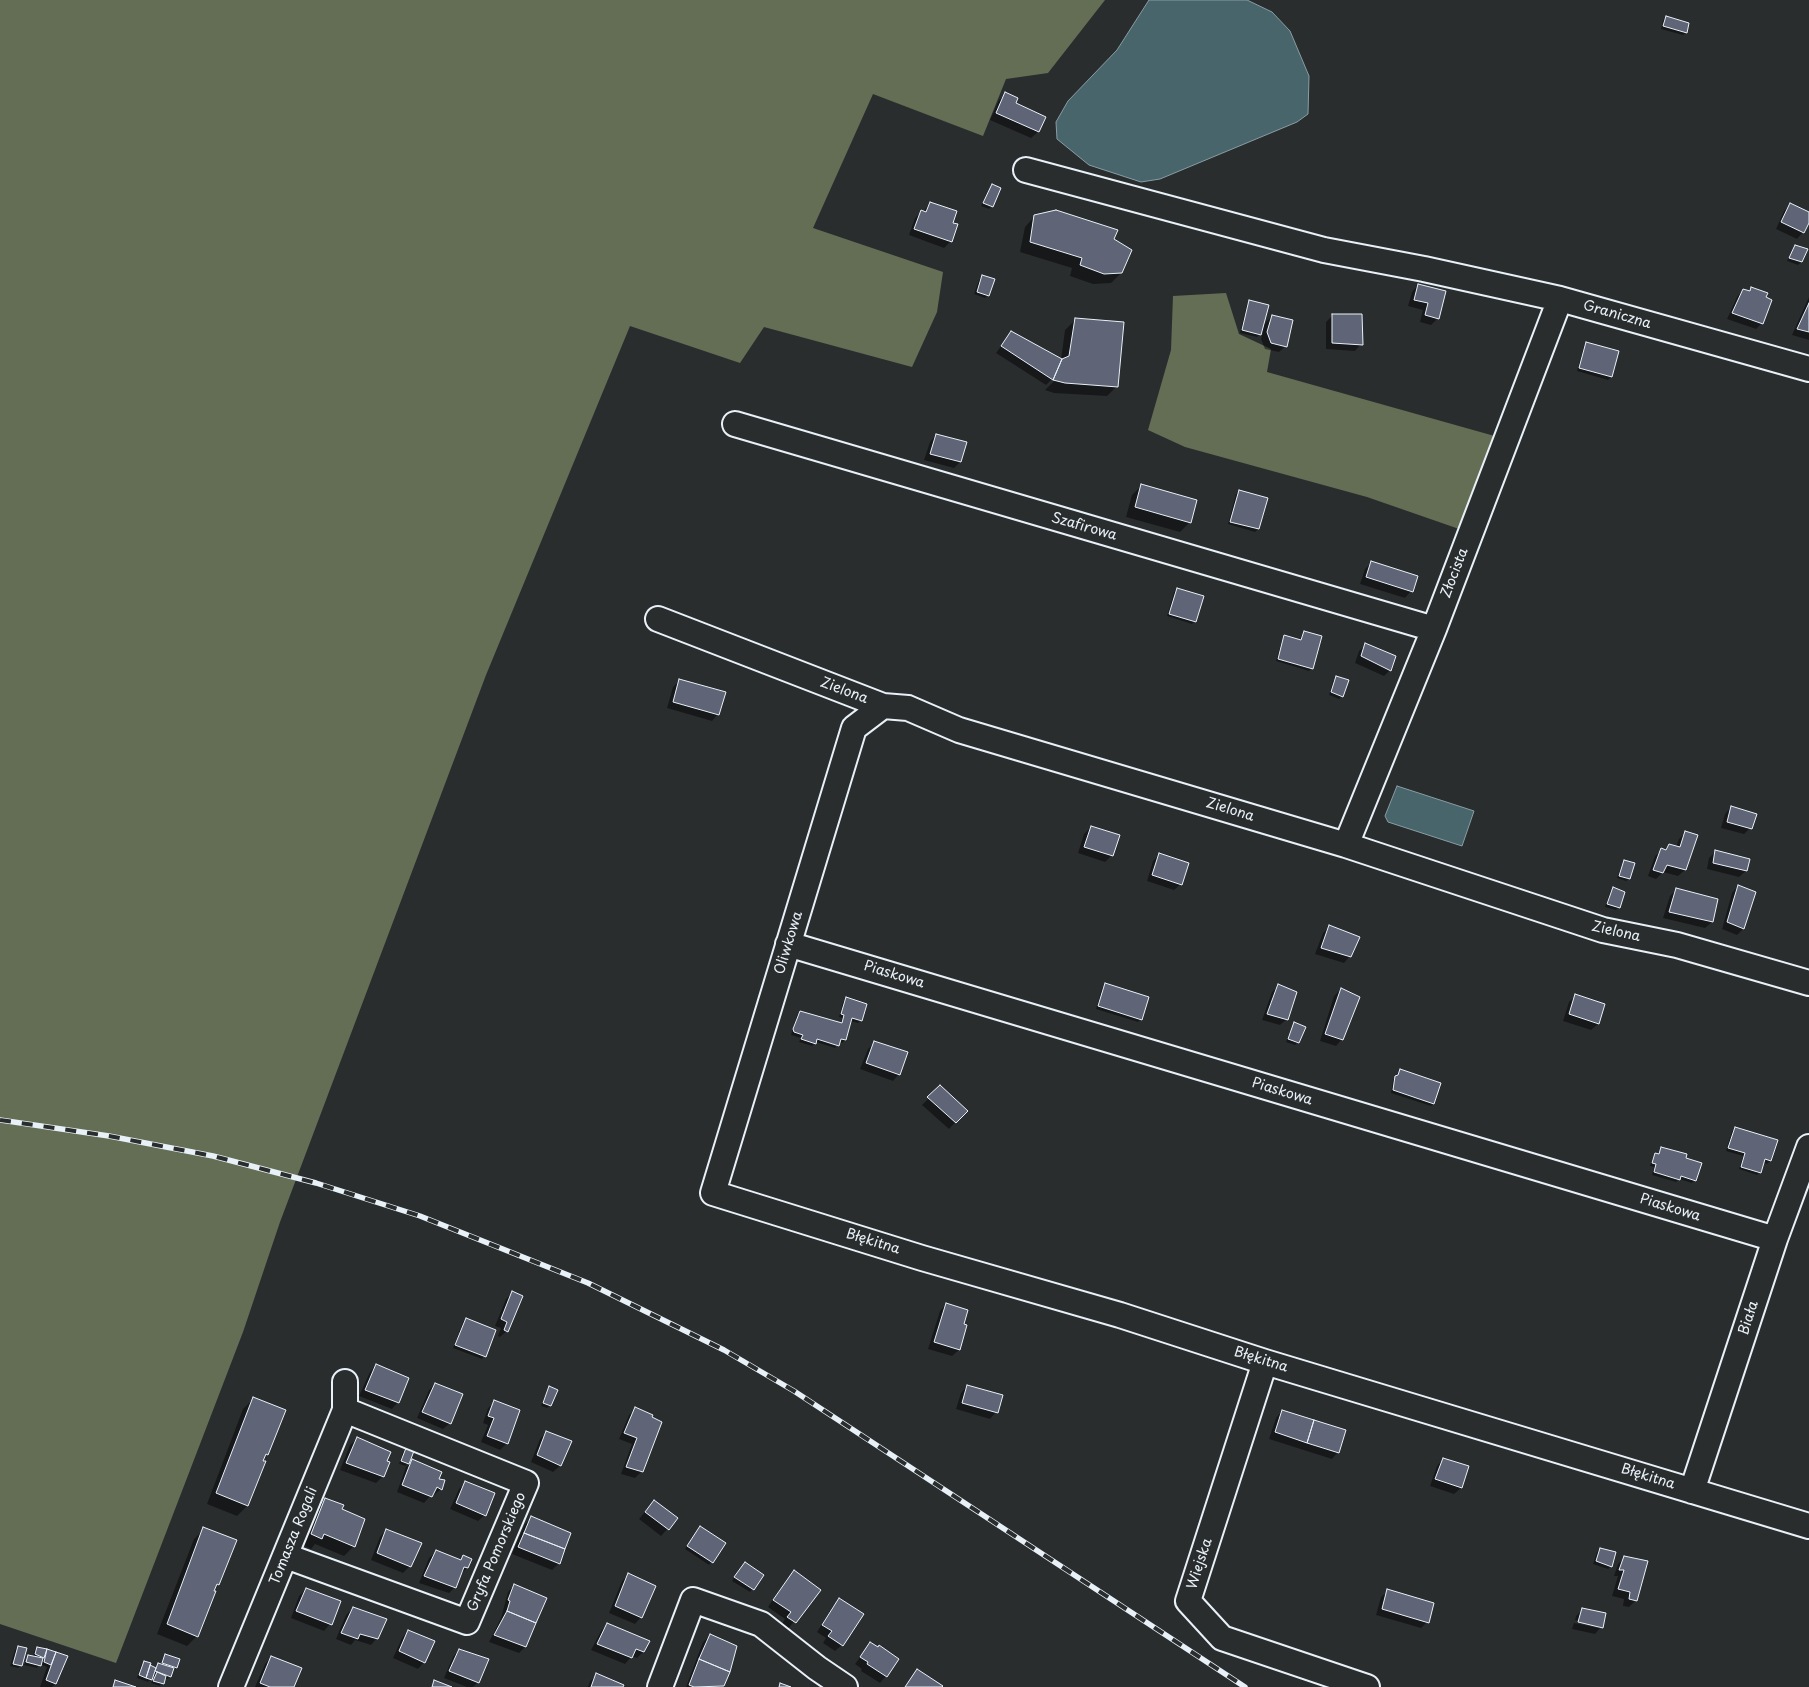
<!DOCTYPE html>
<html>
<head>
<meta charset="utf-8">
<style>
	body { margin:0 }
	canvas { display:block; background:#2a2d2e }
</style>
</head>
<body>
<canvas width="1809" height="1687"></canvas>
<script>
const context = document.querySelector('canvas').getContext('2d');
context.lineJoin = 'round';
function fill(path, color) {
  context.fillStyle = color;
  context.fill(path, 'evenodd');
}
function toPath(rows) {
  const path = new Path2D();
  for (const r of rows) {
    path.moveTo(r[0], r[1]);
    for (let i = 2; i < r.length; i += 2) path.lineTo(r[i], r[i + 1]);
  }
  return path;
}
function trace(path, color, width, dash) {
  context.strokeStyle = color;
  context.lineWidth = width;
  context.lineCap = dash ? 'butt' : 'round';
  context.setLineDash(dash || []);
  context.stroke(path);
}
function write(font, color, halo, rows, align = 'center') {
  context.font = font + ' "Playpen Sans",sans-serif';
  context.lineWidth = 4;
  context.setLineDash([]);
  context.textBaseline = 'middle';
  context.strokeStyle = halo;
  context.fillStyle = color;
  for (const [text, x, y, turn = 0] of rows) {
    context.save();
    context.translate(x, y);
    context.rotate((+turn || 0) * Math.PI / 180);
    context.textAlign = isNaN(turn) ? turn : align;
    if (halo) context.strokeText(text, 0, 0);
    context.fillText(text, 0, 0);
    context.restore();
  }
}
fill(toPath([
	[0,0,1105,0,1048,73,1006,79,983,136,873,94,813,228,943,272,937,312,912,367,764,327,740,363,630,326,486,675,280,1222,243,1332,116,1663,0,1624],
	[1226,293,1239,334,1271,349,1267,372,1498,437,1462,530,1367,497,1185,447,1148,430,1171,350,1173,296]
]), '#646e55');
const water = toPath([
	[1149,0,1247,0,1272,12,1290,31,1309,76,1308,114,1297,122,1160,179,1141,182,1089,165,1057,139,1056,122,1068,101,1117,50,1149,0],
	[1397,786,1474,811,1462,846,1388,822,1385,816,1397,786]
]);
fill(water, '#48656c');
trace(water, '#889da4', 1);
fill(toPath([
	[1666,17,1686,33,1683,35,1661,29,1663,20],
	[1006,94,1014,104,1044,117,1038,132,1031,138,990,120,999,100],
	[992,186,992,206,989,209,981,206],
	[930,203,951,241,944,248,909,235,915,218,921,212,923,212],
	[1790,205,1809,213,1809,220,1803,232,1797,239,1776,229,1784,211],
	[1035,216,1112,240,1121,273,1111,283,1093,284,1070,276,1072,268,1020,252,1025,227],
	[1795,246,1801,262,1798,265,1787,261],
	[982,277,988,295,985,298,974,294,979,280],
	[1418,285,1438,318,1431,325,1420,322,1423,310,1408,306,1412,292],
	[1752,288,1762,323,1756,329,1727,319,1737,297,1743,290,1748,292],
	[1809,297,1809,340,1792,335],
	[1250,302,1262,326,1272,316,1286,346,1279,352,1265,349,1261,339,1263,332,1257,337,1240,333,1247,304],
	[1333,315,1361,344,1355,351,1326,349,1326,322],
	[1076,319,1117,386,1107,396,1054,393,1045,390,1059,376,1057,374,1046,385,996,353,1011,333,1061,360,1065,330],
	[1587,343,1611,377,1608,380,1577,371,1584,346],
	[936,435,960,462,954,468,924,460,930,442],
	[1142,485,1190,522,1180,532,1126,517,1132,495],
	[1239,492,1266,499,1258,529,1255,532,1228,524,1236,494],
	[1371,563,1411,591,1405,598,1360,584,1365,569],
	[1177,589,1195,621,1192,624,1167,616,1174,592],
	[1304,632,1312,668,1309,671,1276,661,1282,640,1285,637,1299,641],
	[1366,644,1390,670,1384,676,1355,663,1359,651],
	[1336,678,1342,696,1339,699,1329,695,1333,681],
	[680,680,718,714,712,721,667,708,673,687],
	[1731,807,1750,828,1744,834,1721,828,1725,814],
	[1091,827,1112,855,1105,862,1078,853,1084,834],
	[1685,833,1696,836,1685,870,1678,876,1663,872,1656,879,1648,876,1655,856,1670,845,1676,847,1679,839],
	[1716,851,1749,860,1746,871,1739,877,1707,869,1709,858],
	[1160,854,1181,884,1174,890,1147,881,1153,861],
	[1624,861,1629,879,1626,881,1617,878,1622,864],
	[1738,886,1755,893,1743,929,1737,935,1722,929,1732,893],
	[1613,889,1619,907,1616,910,1605,907,1610,892],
	[1676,890,1712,922,1705,928,1663,918,1670,896],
	[1330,926,1350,956,1344,963,1315,954,1323,933],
	[1105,985,1141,1019,1138,1022,1096,1009,1102,988],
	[1278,986,1287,1019,1280,1025,1262,1020,1272,992],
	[1341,989,1342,1039,1336,1046,1320,1041,1334,996],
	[1575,996,1604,1005,1598,1024,1591,1030,1563,1021,1569,1002],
	[846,999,861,1020,858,1023,850,1021,845,1040,842,1043,839,1042,835,1048,816,1042,812,1046,799,1042,801,1038,791,1035,797,1015,800,1012,840,1024,842,1018,839,1017,843,1002],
	[1295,1024,1298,1042,1295,1045,1286,1042,1292,1027],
	[874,1043,899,1074,893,1081,860,1069,868,1049],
	[1400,1070,1433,1104,1431,1106,1391,1093,1393,1080],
	[940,1087,966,1111,949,1129,922,1105],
	[1735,1129,1770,1161,1767,1164,1762,1162,1760,1172,1757,1175,1739,1169,1743,1156,1726,1151,1732,1131],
	[1662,1148,1685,1159,1695,1180,1692,1183,1679,1179,1676,1182,1652,1175,1654,1167,1650,1166,1653,1158,1657,1155],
	[512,1293,507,1331,500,1337,498,1336,501,1328,495,1326,506,1299],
	[946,1304,962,1325,966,1326,959,1350,952,1356,928,1349,940,1311],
	[466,1319,495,1331,484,1356,482,1359,453,1348,463,1322],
	[376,1365,398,1402,392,1409,359,1396,370,1372],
	[435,1384,450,1423,443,1429,417,1418,429,1390],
	[967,1386,996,1412,990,1419,956,1409,961,1393],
	[550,1388,550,1406,547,1408,541,1406,547,1391],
	[253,1399,267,1454,263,1458,262,1461,264,1462,247,1506,237,1516,207,1504,243,1409],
	[495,1402,507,1443,500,1450,481,1442,488,1425,483,1423,488,1408],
	[636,1409,642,1471,635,1478,621,1474,632,1444,619,1439,629,1415],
	[1282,1411,1338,1452,1332,1459,1269,1439,1276,1418],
	[546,1432,570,1442,560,1466,553,1472,531,1462,540,1439],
	[357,1439,383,1476,376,1483,340,1470,350,1445],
	[406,1449,412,1451,406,1466,399,1464,403,1452],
	[1443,1459,1461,1488,1454,1494,1430,1486,1437,1466],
	[413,1461,438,1480,441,1489,434,1495,432,1494,424,1503,397,1492,406,1467],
	[465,1483,485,1515,478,1521,450,1509,459,1489],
	[326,1499,340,1510,354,1546,344,1556,315,1544,311,1549,301,1544,316,1509],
	[648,1508,677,1518,661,1536,639,1519],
	[531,1518,559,1563,552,1570,512,1554,525,1524],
	[204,1529,235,1541,218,1584,213,1589,197,1636,187,1646,157,1634,194,1539],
	[386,1530,410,1566,403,1573,371,1560,380,1537],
	[697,1531,724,1544,709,1565,685,1549],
	[1600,1549,1611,1566,1608,1569,1593,1564,1597,1552],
	[436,1552,459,1561,464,1556,467,1568,461,1574,455,1587,449,1593,419,1583,429,1558],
	[1625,1558,1636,1600,1629,1607,1623,1606,1624,1599,1612,1596,1618,1576,1614,1576,1618,1564],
	[742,1566,762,1575,750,1592,732,1581],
	[794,1572,819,1590,788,1629,782,1624,785,1619,768,1607,787,1579],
	[628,1575,641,1617,635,1624,609,1613,622,1581],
	[514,1585,525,1647,519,1653,489,1642,501,1618,508,1592],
	[306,1589,330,1624,324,1631,291,1618,299,1596],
	[1388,1591,1427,1622,1421,1628,1376,1615,1381,1597],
	[840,1599,842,1645,835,1651,823,1643,826,1638,817,1632,833,1606],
	[353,1608,377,1638,371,1645,355,1640,351,1645,336,1639,346,1615],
	[1583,1609,1601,1627,1595,1634,1572,1629,1574,1623,1599,1628,1599,1626,1575,1620,1576,1616],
	[607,1624,643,1652,637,1658,632,1656,625,1664,591,1650,601,1631],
	[408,1631,424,1662,418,1669,393,1658,402,1638],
	[710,1636,729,1671,721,1687,686,1687,703,1642],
	[870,1644,877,1649,886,1676,880,1683,861,1671,862,1669,855,1664],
	[18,1647,21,1665,18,1668,10,1666,15,1650],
	[37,1648,67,1656,55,1684,52,1687,40,1687,47,1667,40,1664,37,1668,24,1665,29,1657,33,1657,34,1651],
	[459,1650,478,1682,473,1687,467,1687,444,1678,453,1657],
	[166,1656,176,1668,172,1670,170,1677,167,1679,164,1678,160,1686,151,1683,154,1677,148,1682,137,1678,141,1665,144,1662,155,1669,160,1665],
	[271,1657,293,1687,255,1687,265,1664],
	[597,1675,622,1687,588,1687,590,1681]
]), '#0007');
const building = toPath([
	[1666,16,1689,23,1687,33,1663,26,1666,16],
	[1005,92,1018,98,1016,103,1046,117,1039,132,996,113,1005,92],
	[992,184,1001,188,993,207,983,203,992,184],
	[930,202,957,211,953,223,958,224,952,242,914,229,921,210,926,212,930,202],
	[1790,203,1809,212,1809,223,1804,233,1781,222,1790,203],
	[1056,210,1118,230,1114,239,1132,250,1122,273,1104,274,1080,265,1082,258,1030,242,1034,215,1056,210],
	[1795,245,1808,249,1802,262,1789,258,1795,245],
	[982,275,995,279,989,296,977,292,982,275],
	[1418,284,1446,291,1439,319,1425,315,1428,303,1414,300,1418,284],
	[1751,287,1768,293,1766,297,1772,300,1763,324,1732,313,1743,289,1750,291,1751,287],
	[1249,300,1269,305,1261,335,1242,330,1249,300],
	[1809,303,1809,332,1797,329,1809,303],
	[1332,314,1362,314,1363,345,1332,343,1332,314],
	[1272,315,1293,320,1287,347,1271,343,1267,332,1272,315],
	[1075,318,1124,322,1118,387,1065,383,1053,380,1062,359,1069,356,1075,318],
	[1011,331,1062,359,1053,380,1001,346,1011,331],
	[1586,342,1619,351,1612,377,1579,368,1586,342],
	[936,434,967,442,961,462,930,454,936,434],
	[1141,484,1197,500,1191,523,1135,507,1141,484],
	[1239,490,1268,498,1259,529,1230,522,1239,490],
	[1371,561,1418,576,1413,592,1366,577,1371,561],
	[1177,588,1204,596,1196,622,1169,614,1177,588],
	[1304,631,1322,636,1313,669,1278,659,1284,635,1301,640,1304,631],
	[1365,643,1396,656,1391,671,1361,656,1365,643],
	[1336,676,1349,680,1343,697,1331,692,1336,676],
	[679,679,726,692,719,715,673,702,679,679],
	[1731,806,1757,814,1752,829,1727,822,1731,806],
	[1091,826,1120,835,1113,856,1084,847,1091,826],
	[1685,831,1698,835,1686,870,1667,865,1663,873,1653,870,1661,848,1666,850,1669,844,1680,847,1685,831],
	[1715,850,1750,859,1747,871,1713,863,1715,850],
	[1159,853,1189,863,1182,885,1152,875,1159,853],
	[1624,860,1635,863,1630,879,1619,876,1624,860],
	[1738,885,1756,892,1744,929,1727,922,1738,885],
	[1613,887,1625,892,1620,908,1607,904,1613,887],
	[1676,888,1718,899,1713,922,1669,912,1676,888],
	[1329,925,1360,937,1351,957,1321,948,1329,925],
	[1105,983,1149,997,1142,1020,1098,1006,1105,983],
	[1278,984,1297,992,1288,1020,1267,1014,1278,984],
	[1341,988,1360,997,1343,1040,1325,1034,1341,988],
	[1575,994,1605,1004,1599,1024,1569,1014,1575,994],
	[846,997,867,1004,862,1021,852,1018,846,1040,841,1039,839,1046,817,1039,816,1044,801,1039,803,1035,794,1032,793,1029,800,1011,842,1023,844,1015,841,1014,846,997],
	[1294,1022,1306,1027,1299,1043,1288,1039,1294,1022],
	[874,1041,908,1052,900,1075,866,1063,874,1041],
	[1400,1069,1441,1083,1434,1104,1393,1090,1395,1076,1398,1075,1400,1069],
	[940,1085,968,1111,956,1123,927,1097,940,1085],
	[1735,1127,1778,1140,1771,1161,1765,1159,1761,1173,1741,1167,1745,1153,1728,1148,1735,1127],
	[1661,1147,1687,1154,1686,1158,1702,1163,1696,1181,1681,1176,1680,1180,1654,1172,1656,1164,1652,1163,1655,1153,1659,1154,1661,1147],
	[512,1291,523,1296,508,1332,504,1330,507,1322,501,1319,512,1291],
	[946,1303,968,1310,964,1324,967,1325,960,1350,934,1342,946,1303],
	[466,1318,496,1330,486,1357,455,1345,466,1318],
	[376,1364,409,1378,399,1403,365,1390,376,1364],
	[435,1383,463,1394,451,1424,422,1412,435,1383],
	[967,1385,1003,1395,998,1413,962,1403,967,1385],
	[549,1386,558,1390,551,1406,543,1403,549,1386],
	[253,1397,286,1410,268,1455,266,1454,263,1461,266,1461,248,1506,216,1493,253,1397],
	[494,1400,520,1410,508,1444,487,1436,494,1418,488,1416,494,1400],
	[635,1407,653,1415,652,1417,662,1422,643,1472,626,1467,637,1438,624,1433,635,1407],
	[1282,1410,1314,1420,1307,1443,1275,1432,1282,1410],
	[1314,1420,1346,1430,1339,1453,1307,1443,1314,1420],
	[546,1431,572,1441,561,1466,537,1455,546,1431],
	[357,1437,391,1452,387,1461,390,1462,384,1477,346,1463,357,1437],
	[406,1448,414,1451,409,1464,401,1461,406,1448],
	[1443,1458,1469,1466,1462,1488,1435,1479,1443,1458],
	[412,1459,442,1472,439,1479,445,1480,442,1490,437,1487,432,1497,402,1485,412,1459],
	[465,1481,495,1493,486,1516,456,1503,465,1481],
	[325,1498,344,1505,342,1509,365,1519,355,1547,324,1534,322,1539,311,1534,325,1498],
	[654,1500,678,1518,669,1530,645,1512,654,1500],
	[531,1516,571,1533,565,1549,524,1533,531,1516],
	[700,1526,726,1543,713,1563,687,1546,700,1526],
	[203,1527,237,1540,219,1585,217,1584,214,1591,216,1591,198,1637,167,1624,203,1527],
	[386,1529,422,1543,411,1567,377,1553,386,1529],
	[524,1533,565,1549,560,1564,518,1547,524,1533],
	[1600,1548,1616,1552,1612,1567,1596,1561,1600,1548],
	[436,1550,461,1560,463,1555,472,1559,468,1568,464,1567,456,1588,424,1576,436,1550],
	[1624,1556,1648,1561,1637,1601,1629,1599,1630,1592,1618,1589,1624,1570,1619,1570,1624,1556],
	[745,1562,764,1575,754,1590,734,1577,745,1562],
	[794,1570,821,1590,796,1623,787,1617,791,1612,773,1600,794,1570],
	[628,1573,656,1586,642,1618,615,1606,628,1573],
	[514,1584,547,1598,536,1623,507,1611,510,1601,508,1600,514,1584],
	[306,1588,341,1601,332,1625,296,1611,306,1588],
	[1387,1589,1434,1603,1429,1623,1382,1609,1387,1589],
	[839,1598,864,1614,843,1646,828,1636,832,1631,822,1625,839,1598],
	[353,1607,387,1619,378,1639,360,1634,358,1639,341,1633,353,1607],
	[1582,1608,1606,1613,1603,1628,1578,1622,1582,1608],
	[507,1611,536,1623,526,1647,494,1635,507,1611],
	[607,1623,650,1641,644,1652,636,1649,632,1658,597,1644,607,1623],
	[408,1630,435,1641,425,1663,399,1651,408,1630],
	[710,1634,737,1646,730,1672,699,1659,710,1634],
	[870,1642,878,1647,879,1645,899,1659,887,1677,867,1664,868,1662,860,1657,870,1642],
	[18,1646,27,1648,22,1666,13,1664,18,1646],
	[37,1647,47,1649,44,1658,35,1654,37,1647],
	[47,1649,56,1652,51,1665,44,1662,47,1649],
	[459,1649,489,1659,479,1683,449,1671,459,1649],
	[56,1652,68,1656,56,1684,46,1680,56,1652],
	[165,1654,180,1659,177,1668,162,1663,165,1654],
	[28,1655,43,1658,41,1666,26,1662,28,1655],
	[271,1656,302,1668,294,1687,270,1687,260,1683,271,1656],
	[699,1659,730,1672,724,1686,694,1687,689,1685,699,1659],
	[144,1661,151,1663,146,1678,139,1675,144,1661],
	[158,1663,174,1668,171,1677,155,1671,158,1663],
	[150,1665,156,1668,152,1680,146,1678,150,1665],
	[917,1669,943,1686,942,1687,905,1687,917,1669],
	[157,1672,166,1676,164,1684,153,1681,157,1672],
	[596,1673,624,1685,623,1687,591,1687,596,1673],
	[115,1680,136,1687,113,1687,115,1680],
	[434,1680,452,1687,432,1687,434,1680],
	[780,1683,791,1687,779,1687,780,1683]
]);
fill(building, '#5f6476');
trace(building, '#e8f1f8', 1);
const minor = toPath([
	[1026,170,1324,250,1424,269,1560,299,1809,369],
	[735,424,1434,629],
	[658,619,883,706,908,708,959,730,1346,845,1603,930,1677,945,1809,983],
	[883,706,854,728,713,1193,922,1258,1120,1315,1265,1362,1809,1526],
	[1346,845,1434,629,1560,299],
	[788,944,1775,1239],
	[1265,1362,1188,1601,1222,1638,1367,1687],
	[1692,1491,1775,1239,1809,1147],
	[286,1556,467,1622,526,1483,345,1410],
	[231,1687,345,1410,345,1382],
	[660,1687,693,1600,761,1624,817,1668,845,1687]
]);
trace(minor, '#e8f1f8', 28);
trace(minor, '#2a2d2e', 24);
const rail = toPath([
	[0,1120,109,1136,213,1156,316,1183,420,1216,588,1283,724,1350,794,1391,1245,1687]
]);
trace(rail, '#e8f1f8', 5.5);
trace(rail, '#2a2d2e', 4, [11]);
write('14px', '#e8f1f8', '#2a2d2e', [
	["Graniczna",1617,315,16],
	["Szafirowa",1084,527,16],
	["Złocista",1455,573,-69],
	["Zielona",844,691,21],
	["Zielona",1230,810,17],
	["Zielona",1616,932,13],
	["Oliwkowa",789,943,-73],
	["Piaskowa",894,975,17],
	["Piaskowa",1282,1092,17],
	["Piaskowa",1670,1208,17],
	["Błękitna",873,1242,17],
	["Biała",1749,1318,-72],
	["Błękitna",1261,1360,17],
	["Błękitna",1648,1477,17],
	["Tomasza Rogali",294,1536,-68],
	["Gryfa Pomorskiego",497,1552,-67],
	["Wiejska",1200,1564,-72]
]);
</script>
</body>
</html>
